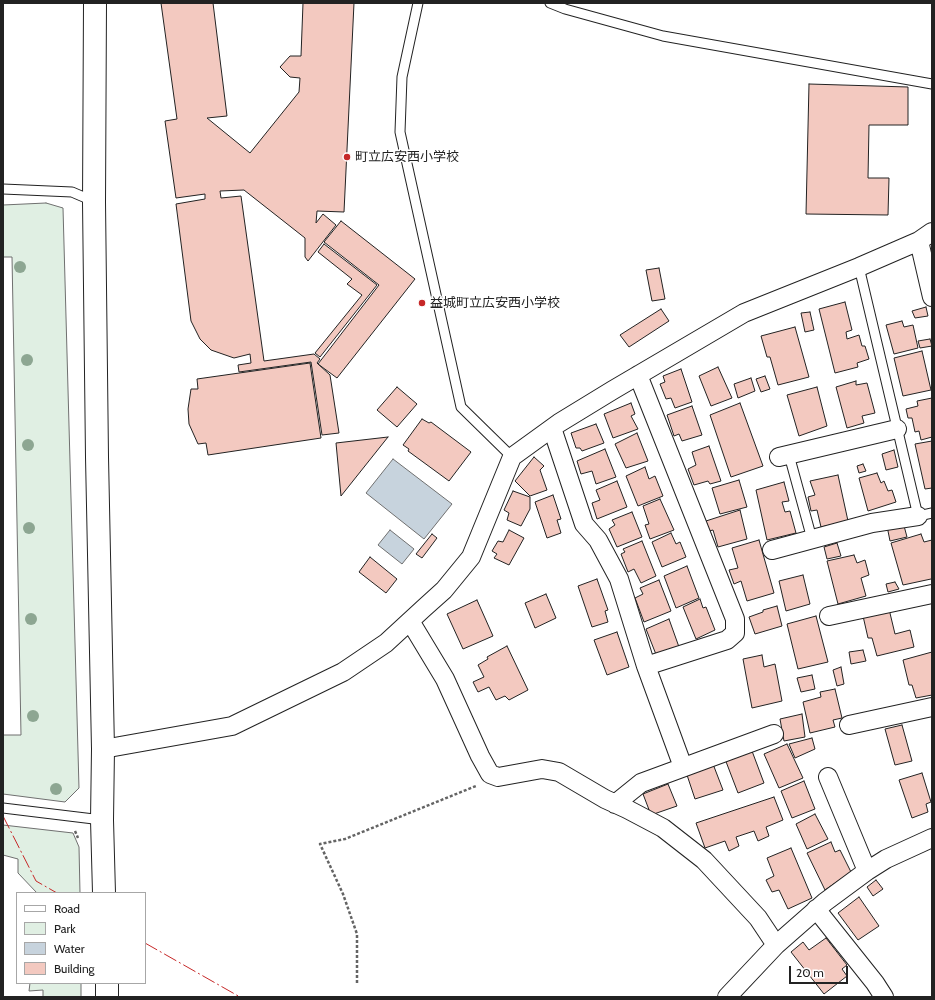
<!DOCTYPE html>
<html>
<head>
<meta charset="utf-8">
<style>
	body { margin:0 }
	#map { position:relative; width:935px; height:1000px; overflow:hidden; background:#fff; font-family:Cabin,sans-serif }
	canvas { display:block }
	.frame { position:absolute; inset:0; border:4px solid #222; pointer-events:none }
	.legend { position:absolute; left:16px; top:892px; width:130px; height:92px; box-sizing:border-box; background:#fff; border:1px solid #a7a7a7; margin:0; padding:5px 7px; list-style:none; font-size:12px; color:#222 }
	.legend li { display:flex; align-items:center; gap:8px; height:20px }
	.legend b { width:20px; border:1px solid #a7a7a7 }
	.scale { position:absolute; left:789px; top:966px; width:59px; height:18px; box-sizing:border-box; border:2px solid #222; border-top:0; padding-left:5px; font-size:12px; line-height:14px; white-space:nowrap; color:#222; -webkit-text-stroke:3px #fff; paint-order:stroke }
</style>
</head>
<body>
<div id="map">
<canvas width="935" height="1000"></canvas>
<div class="frame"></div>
<ul class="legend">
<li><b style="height:5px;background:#fff"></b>Road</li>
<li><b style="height:11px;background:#e0efe3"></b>Park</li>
<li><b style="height:11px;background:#c7d3dd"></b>Water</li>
<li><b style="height:11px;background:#f3c9c0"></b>Building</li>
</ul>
<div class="scale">20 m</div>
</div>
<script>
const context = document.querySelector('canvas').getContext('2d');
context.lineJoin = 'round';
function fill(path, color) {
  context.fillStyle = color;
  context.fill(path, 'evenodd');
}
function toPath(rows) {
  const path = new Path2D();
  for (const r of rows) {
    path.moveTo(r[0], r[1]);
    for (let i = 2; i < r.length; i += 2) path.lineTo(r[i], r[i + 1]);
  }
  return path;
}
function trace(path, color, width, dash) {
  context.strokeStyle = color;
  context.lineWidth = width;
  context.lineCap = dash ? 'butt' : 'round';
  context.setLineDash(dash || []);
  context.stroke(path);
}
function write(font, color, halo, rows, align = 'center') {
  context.font = font + ' Cabin,"Noto Sans JP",sans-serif';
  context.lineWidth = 3;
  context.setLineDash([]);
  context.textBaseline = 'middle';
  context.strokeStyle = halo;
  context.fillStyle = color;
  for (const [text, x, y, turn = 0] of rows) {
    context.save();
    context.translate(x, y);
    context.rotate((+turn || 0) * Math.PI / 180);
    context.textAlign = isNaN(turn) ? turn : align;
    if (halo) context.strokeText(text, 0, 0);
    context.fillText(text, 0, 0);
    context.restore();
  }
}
const green = toPath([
	[46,203,63,208,79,788,65,802,3,794,3,735,21,735,12,257,3,257,3,205,46,203],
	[3,825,73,833,79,847,80,893,37,893,18,873,18,859,3,855,3,825],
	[30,983,81,983,81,997,43,997,43,990,29,991,30,983]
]);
fill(green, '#e0efe3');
trace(green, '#6f6f6f', 1);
const water = toPath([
	[393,459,452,504,424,539,366,493,393,459],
	[390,530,414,549,402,564,378,545,390,530]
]);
fill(water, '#c7d3dd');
trace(water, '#6f6f6f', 1);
const building = toPath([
	[161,3,213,3,227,116,207,118,250,153,299,92,300,78,290,77,280,67,290,56,301,56,303,3,354,3,344,212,317,211,316,223,323,214,336,225,308,261,305,257,305,238,244,190,220,191,221,198,241,196,264,361,314,354,320,359,317,363,330,375,339,433,322,435,311,362,239,372,238,365,251,363,250,354,234,358,211,350,200,339,191,321,176,204,205,199,205,194,176,198,165,121,177,119,161,3],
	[809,84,908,87,908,125,869,125,868,178,889,178,888,215,806,214,809,84],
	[341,221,415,279,337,378,318,364,379,285,324,242,341,221],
	[324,244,377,285,320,357,315,353,362,295,347,284,352,279,318,252,324,244],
	[659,268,665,299,652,301,646,270,659,268],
	[845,302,852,330,846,332,847,339,859,335,862,346,865,346,869,359,857,363,858,367,835,373,819,309,845,302],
	[926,307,928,316,915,318,912,311,926,307],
	[661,309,669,321,629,347,620,335,661,309],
	[810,312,814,330,805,332,801,313,810,312],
	[902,321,904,327,913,325,918,348,894,354,886,325,902,321],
	[795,327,809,377,778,385,770,357,767,357,761,336,795,327],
	[930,339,932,346,920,348,918,341,930,339],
	[922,351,931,390,903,396,894,358,922,351],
	[310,363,321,438,208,455,206,443,198,444,189,424,188,409,191,389,198,389,197,379,310,363],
	[718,367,732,398,711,406,699,376,718,367],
	[681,369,692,402,675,408,671,398,666,399,660,384,665,382,663,376,681,369],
	[765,376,770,389,761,392,756,379,765,376],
	[751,378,755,391,738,398,734,384,751,378],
	[856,381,856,385,867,383,875,413,862,416,864,423,847,428,836,387,856,381],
	[397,387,417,404,397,427,377,410,397,387],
	[817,387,827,426,799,436,787,395,817,387],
	[932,398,932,437,921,440,919,431,915,432,912,418,908,418,906,409,918,406,917,401,932,398],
	[631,403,635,414,631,416,638,429,613,438,604,414,631,403],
	[740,403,763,466,731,477,710,415,740,403],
	[692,406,702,435,682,441,679,434,674,436,667,415,692,406],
	[422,419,429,423,431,422,471,452,449,481,408,451,409,449,403,445,422,419],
	[596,424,604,443,582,451,580,448,576,448,571,433,596,424],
	[637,433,648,461,626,468,615,444,637,433],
	[388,437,341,496,336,443,388,437],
	[932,441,932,488,925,489,915,444,932,441],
	[709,446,721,481,710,484,708,481,694,485,688,469,696,465,692,452,709,446],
	[605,449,616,477,596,484,592,471,581,474,577,461,605,449],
	[894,450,898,467,886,470,882,454,894,450],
	[534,457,544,466,540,470,547,490,530,496,515,481,534,457],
	[863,464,866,471,859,473,857,466,863,464],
	[645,467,649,479,655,476,663,496,638,506,626,476,645,467],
	[877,473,881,483,884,481,888,491,892,490,896,502,868,511,859,478,877,473],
	[838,475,848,521,821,527,817,510,811,511,808,497,815,495,810,481,838,475],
	[739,480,747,507,720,514,712,488,739,480],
	[617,481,627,507,597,519,592,503,600,500,596,490,617,481],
	[784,482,789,501,782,502,785,512,790,511,796,533,767,540,756,490,784,482],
	[513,491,530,497,530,509,521,526,507,520,509,513,504,510,513,491],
	[553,495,561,519,557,520,561,533,547,538,535,502,553,495],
	[660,499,674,530,650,539,645,525,649,524,643,506,660,499],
	[740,510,747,539,718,547,713,530,709,531,706,521,740,510],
	[632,512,642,537,617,547,609,529,615,525,612,520,632,512],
	[903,522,907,537,890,541,887,526,903,522],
	[509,530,524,538,509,565,494,558,497,554,492,551,498,541,503,542,509,530],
	[671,533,676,544,680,542,686,557,662,567,652,542,671,533],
	[432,534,437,538,422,558,416,554,432,534],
	[921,534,924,542,932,540,932,580,931,579,903,585,891,543,921,534],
	[759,540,774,593,747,601,741,581,734,584,729,570,738,568,732,548,759,540],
	[642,541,656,576,641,583,634,569,628,572,621,554,625,552,623,549,642,541],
	[837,543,841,556,827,559,824,547,837,543],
	[854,555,857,563,865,560,869,575,861,578,866,596,838,604,827,561,854,555],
	[370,557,397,579,386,593,359,572,370,557],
	[687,566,699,598,676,608,664,576,687,566],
	[803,575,810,604,786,611,779,581,803,575],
	[597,579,608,610,605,611,608,622,592,627,578,586,597,579],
	[659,580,671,611,644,622,635,598,643,594,640,588,659,580],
	[895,582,899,589,888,592,886,584,895,582],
	[546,594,556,618,535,628,525,603,546,594],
	[700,599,703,608,706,607,715,630,696,639,683,607,700,599],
	[477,600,493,636,463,649,447,614,477,600],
	[777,606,782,626,755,634,749,617,763,612,763,610,777,606],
	[889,609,895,634,910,630,914,647,877,656,872,638,868,638,863,616,889,609],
	[816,616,828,662,798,669,787,624,816,616],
	[669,619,679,647,657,657,646,629,669,619],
	[617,632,629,667,607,675,594,640,617,632],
	[507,646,528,690,509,700,505,696,496,700,489,687,478,692,473,682,484,677,478,665,488,659,487,657,507,646],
	[863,650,866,661,851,664,849,652,863,650],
	[932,652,932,695,916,698,912,685,909,685,903,660,932,652],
	[762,655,764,667,775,664,782,701,752,708,743,659,762,655],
	[841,667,844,684,837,686,833,670,841,667],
	[812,675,815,689,801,692,797,678,812,675],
	[835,689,842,718,833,720,835,727,810,733,803,702,821,697,820,692,835,689],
	[802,714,805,737,784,741,780,719,802,714],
	[902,725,912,761,895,765,885,729,902,725],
	[812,738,815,749,795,758,789,744,812,738],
	[787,744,803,778,779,788,764,754,787,744],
	[752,751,764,783,738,793,725,759,752,751],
	[713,764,723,790,695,799,687,775,713,764],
	[922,773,931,802,926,804,928,812,912,818,899,780,922,773],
	[804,781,815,809,792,818,781,791,804,781],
	[668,784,677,806,651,815,643,794,668,784],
	[774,797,783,820,766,827,769,836,758,841,754,831,736,837,739,846,729,851,725,841,705,848,696,823,774,797],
	[815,814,828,839,807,849,796,824,815,814],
	[831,842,835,852,840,850,851,872,825,890,807,853,831,842],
	[791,848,812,898,788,909,779,890,772,892,766,880,774,876,767,858,791,848],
	[876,880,883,889,873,896,867,887,876,880],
	[859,897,879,926,858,940,838,913,859,897],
	[826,938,847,965,842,969,847,976,824,994,791,952,803,942,809,950,826,938]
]);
fill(building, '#f3c9c0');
trace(building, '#222', 1);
const service = toPath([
	[418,3,402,77,400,132,461,407,512,457],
	[550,3,565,9,663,36,932,84],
	[3,189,72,192,93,201],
	[859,267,918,516,932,513],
	[789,455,812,539],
	[3,808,102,820]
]);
const minor = toPath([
	[919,241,932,297],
	[638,375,735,619,735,633,727,640,646,666],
	[552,428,584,524,598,540,619,579,646,666,683,767],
	[779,457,897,429],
	[772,550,872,523,918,516],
	[829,616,932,594],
	[410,621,445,679,480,756,490,774,498,777,542,769,559,772,605,799,627,809,663,828,704,860,758,918,776,945],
	[849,725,932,707],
	[103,749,232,726,343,672,386,643,424,608,444,590,471,557,512,457,559,423,613,390,744,313,859,267,919,241,932,232],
	[828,777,867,871],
	[615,804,641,783,774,734],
	[816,909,875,983,884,997],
	[727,997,776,945,825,902,867,871,886,859,932,838]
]);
const tertiary = toPath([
	[95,3,94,202,97,457,103,749,102,820,104,893],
	[107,983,107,997]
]);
trace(service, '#222', 11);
trace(minor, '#222', 20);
trace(tertiary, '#222', 24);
trace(toPath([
	[75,831,78,838],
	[357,983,357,934,343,894,320,844,345,839,476,786]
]), '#646464', 2.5, [3, 2]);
trace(service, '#fff', 9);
trace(minor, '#fff', 18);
trace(tertiary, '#fff', 22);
trace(toPath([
	[3,816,36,881,57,893],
	[145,943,240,997]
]), '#c62828', 1, [14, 3, 2, 3]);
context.fillStyle = '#8da692';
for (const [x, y] of [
	[20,267],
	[27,360],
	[28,445],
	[29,528],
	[31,619],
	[33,716],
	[56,789]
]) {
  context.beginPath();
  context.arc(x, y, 6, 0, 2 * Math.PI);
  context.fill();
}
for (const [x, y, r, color] of [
	[347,157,4,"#c62828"],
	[422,303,4,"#c62828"]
]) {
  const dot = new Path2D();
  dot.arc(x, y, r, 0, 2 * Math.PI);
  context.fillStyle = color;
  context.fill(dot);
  trace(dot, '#fff', 1.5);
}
write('13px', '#222', '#fff', [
	["町立広安西小学校",355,157],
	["益城町立広安西小学校",430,303]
], 'left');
</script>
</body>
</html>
